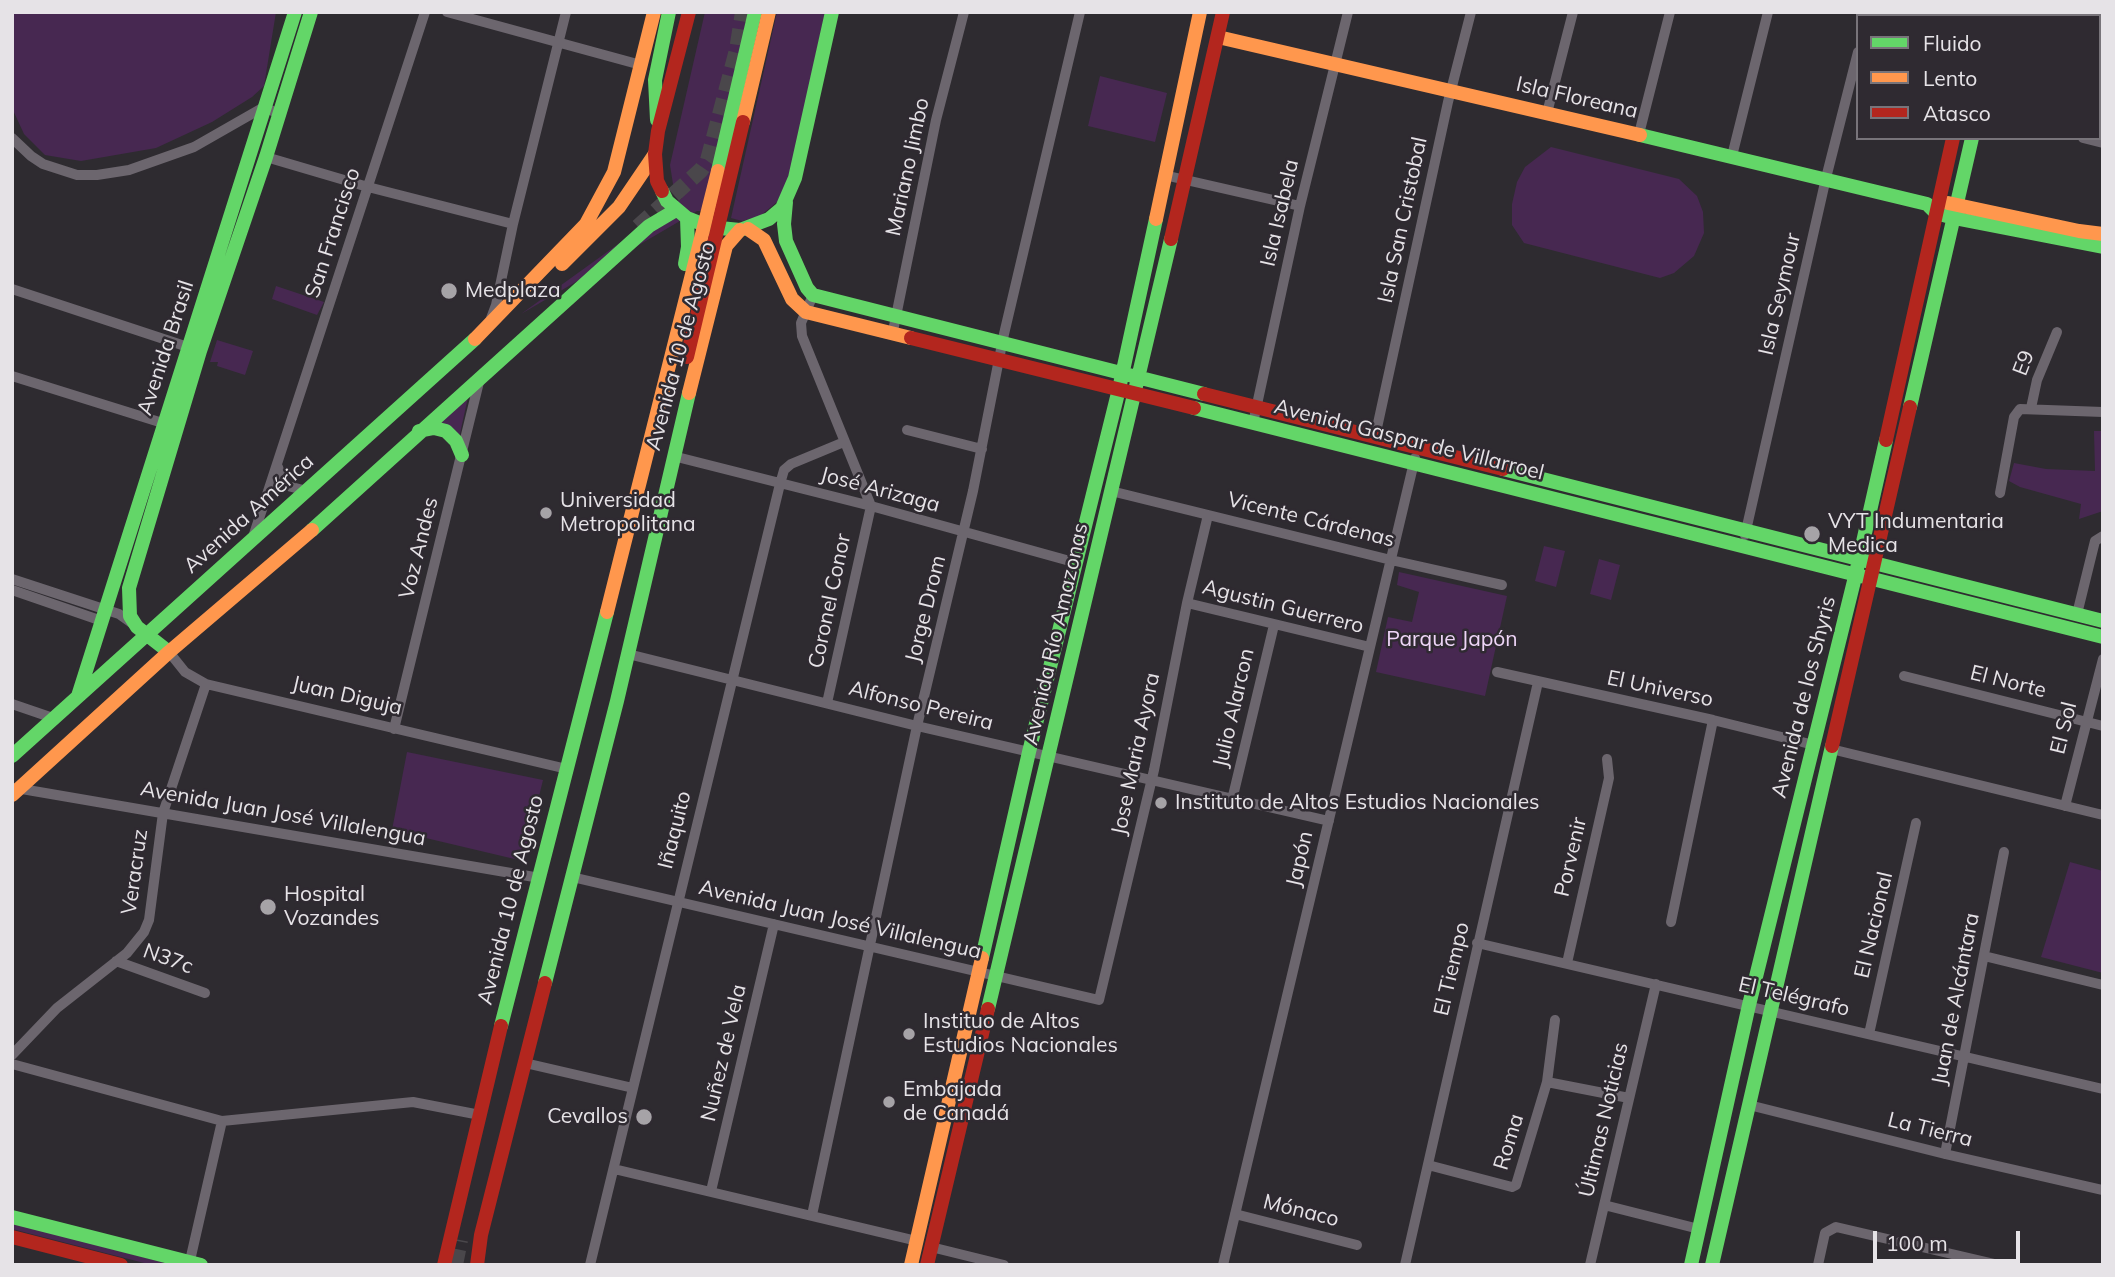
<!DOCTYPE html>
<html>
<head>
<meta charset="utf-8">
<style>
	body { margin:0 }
	#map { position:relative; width:2115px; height:1277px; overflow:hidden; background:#2e2b30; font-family:Mulish,sans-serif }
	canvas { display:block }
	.frame { position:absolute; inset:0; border:14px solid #e6e3e7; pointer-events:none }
	.legend { position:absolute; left:1856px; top:14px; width:245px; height:126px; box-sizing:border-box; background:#2f2a31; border:2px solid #78747a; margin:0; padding:9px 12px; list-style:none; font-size:21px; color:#e6e3e7 }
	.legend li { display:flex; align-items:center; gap:14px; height:35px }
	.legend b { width:35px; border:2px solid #78747a }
	.scale { position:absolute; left:1873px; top:1231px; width:147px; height:32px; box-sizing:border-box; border:4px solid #e6e3e7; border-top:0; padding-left:9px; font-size:21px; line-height:24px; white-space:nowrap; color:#e6e3e7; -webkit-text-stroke:5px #2f2a31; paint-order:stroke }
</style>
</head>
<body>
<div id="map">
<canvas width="2115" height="1277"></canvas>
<div class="frame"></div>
<ul class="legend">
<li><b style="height:9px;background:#63d668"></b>Fluido</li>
<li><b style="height:9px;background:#ff974d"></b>Lento</li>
<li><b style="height:9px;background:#b3261e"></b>Atasco</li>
</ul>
<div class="scale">100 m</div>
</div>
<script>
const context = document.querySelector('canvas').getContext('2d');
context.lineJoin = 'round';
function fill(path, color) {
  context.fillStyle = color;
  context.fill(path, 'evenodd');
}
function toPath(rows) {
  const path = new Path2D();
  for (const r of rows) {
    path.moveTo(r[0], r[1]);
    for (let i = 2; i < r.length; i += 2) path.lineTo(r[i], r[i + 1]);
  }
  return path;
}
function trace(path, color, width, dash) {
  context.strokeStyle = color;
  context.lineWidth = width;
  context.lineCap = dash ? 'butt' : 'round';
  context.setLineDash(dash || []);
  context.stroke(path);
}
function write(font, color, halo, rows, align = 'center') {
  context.font = font + ' Mulish,sans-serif';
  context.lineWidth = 5;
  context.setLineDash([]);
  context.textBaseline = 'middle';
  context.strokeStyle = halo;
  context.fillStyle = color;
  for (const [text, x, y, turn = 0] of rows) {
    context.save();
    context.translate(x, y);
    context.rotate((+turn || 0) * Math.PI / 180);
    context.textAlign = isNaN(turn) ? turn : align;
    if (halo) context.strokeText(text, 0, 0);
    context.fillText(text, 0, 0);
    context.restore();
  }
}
fill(toPath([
	[12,12,276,12,264,86,252,97,212,122,156,148,81,161,45,155,24,134,12,108],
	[705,12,748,12,704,211,697,211,521,314,682,198,673,184,670,165],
	[777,12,825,12,788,183,777,202,760,216,742,221,731,218],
	[1100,76,1167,93,1155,142,1088,126],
	[1551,147,1679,179,1697,196,1703,212,1704,233,1694,256,1674,273,1660,278,1524,243,1512,225,1512,204,1517,182,1525,167],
	[276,286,324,302,317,315,272,299],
	[217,340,253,351,245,375,217,366,218,362,210,362],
	[468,397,459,438,437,425],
	[2094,431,2103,431,2103,511,2079,519,2081,504,2020,487,2009,481,2014,463,2046,469,2095,471],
	[1544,546,1565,551,1556,587,1535,581],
	[1599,559,1620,565,1611,600,1590,594],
	[1399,572,1507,596,1485,696,1376,672,1388,617,1412,622,1419,592,1397,585],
	[407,752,543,780,523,861,392,830],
	[2070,862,2103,871,2103,973,2041,957],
	[12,1222,172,1265,152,1265,12,1229]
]), '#472851');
trace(toPath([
	[638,227,701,170,708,160,737,50,743,12],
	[455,1265,460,1240]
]), '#4a474b', 16, [16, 8]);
trace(toPath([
	[447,12,641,65],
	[1867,16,1868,12],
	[2099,51,2103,52],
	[1547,113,1573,12],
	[1639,134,1670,12],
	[12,138,31,156,43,164,77,175,97,175,129,170,194,147,264,107,279,114],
	[2083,138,2103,143],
	[1732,156,1768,12],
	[266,157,368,187,513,224],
	[1164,175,1300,206],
	[12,289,194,349],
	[813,295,801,323,802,336,871,506,827,703],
	[490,321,496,305,513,224,566,12],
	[893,331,936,120,964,12],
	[12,376,169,425],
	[2031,408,2037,380,2057,332],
	[1253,423,1300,206,1348,12],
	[907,430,982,449],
	[1375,437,1448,102,1471,12],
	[673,456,871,506,1077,563],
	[278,467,284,485,307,491],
	[1111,491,1391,560,1502,585],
	[2000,493,2014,417,2020,409,2103,412],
	[254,534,425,12],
	[1745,535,1826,178,1858,52],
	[12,579,119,614,133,624],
	[12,590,102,621],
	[1187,603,1370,647],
	[2077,614,2095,541,2103,536],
	[169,652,185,672,206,684,567,769],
	[628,654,917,726,1329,821],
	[1497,672,1713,720,1814,745],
	[1904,676,2103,726],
	[12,704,53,718],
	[394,729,479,382],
	[1831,749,2103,815],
	[16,788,540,878],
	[1232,800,1274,625],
	[2065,806,2103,659],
	[572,877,1099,1000,1154,770,1187,603,1208,515],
	[1671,922,1713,720],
	[1477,943,2103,1089],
	[1984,956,2103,985],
	[116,961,205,993],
	[1567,963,1609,778,1607,759],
	[1869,1034,1916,823],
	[12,1055,57,1008,127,953,144,932,149,920,163,813,206,684],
	[525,1063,633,1088],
	[12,1064,222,1121,413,1102,480,1115],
	[1547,1082,1629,1098],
	[1749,1105,1945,1154,2103,1190],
	[1945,1154,2004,852],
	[1428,1165,1512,1187,1516,1185,1547,1082,1555,1020],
	[614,1169,917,1241],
	[711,1191,774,924],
	[1604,1205,1699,1229],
	[1235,1214,1357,1245],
	[812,1215,917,726,973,491,1004,334,1080,12],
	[931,1247,1004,1265],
	[189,1265,222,1121],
	[590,1265,780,484,784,470,791,464,844,442],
	[1223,1265,1415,458],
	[1405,1265,1538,682],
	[1590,1265,1656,984],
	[1818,1265,1825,1233,1836,1227,1999,1265]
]), '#6c666e', 10);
trace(toPath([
	[2000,16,2001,12],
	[657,120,655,80,669,12],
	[1640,135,1927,204,1936,213,1954,218,2103,247],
	[718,171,755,12],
	[662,191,667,201,687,218,710,227,740,230,769,219,782,208,795,178,832,12],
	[786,202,784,224,786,241,807,288,813,295,1204,394],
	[685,264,688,247,687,218],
	[1910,407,1972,138],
	[1194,408,2103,637],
	[419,431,434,428,446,431,456,441,462,455],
	[1503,469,2103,621],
	[312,530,649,226,676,210],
	[169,652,137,627,130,616,129,588,200,351,266,157,311,12],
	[78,696,295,12],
	[12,756,475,339],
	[982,958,1029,752,1119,389,1156,219],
	[545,983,617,701,689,393],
	[988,1009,1171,239],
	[501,1026,607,612],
	[12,1217,201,1265],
	[1691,1265,1749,1005,1856,573,1886,440],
	[1712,1265,1832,746]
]), '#63d668', 14);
trace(toPath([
	[1218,37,1640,135],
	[743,122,769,12],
	[1948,203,2079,231,2103,234],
	[1156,219,1200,12],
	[748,229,764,240,792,299,806,312,911,338],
	[562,264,619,207,655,154],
	[475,339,586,224,614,172,654,12],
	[689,393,726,246,740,230],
	[607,612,718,171],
	[12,795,169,652,312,530],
	[911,1265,982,958]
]), '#ff974d', 14);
trace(toPath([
	[1983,16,1984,12],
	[662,191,657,181,655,154,658,131,689,12],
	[1171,239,1223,12],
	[911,338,1194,408],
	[687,357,743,122],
	[1204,394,1503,469],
	[1886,440,1953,138],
	[1832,746,1910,407],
	[12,1237,121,1265],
	[444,1265,501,1026],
	[477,1265,481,1235,545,983],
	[927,1265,988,1009]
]), '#b3261e', 14);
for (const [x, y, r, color] of [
	[449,291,9,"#a6a3a7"],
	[546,513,7,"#a6a3a7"],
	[1812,534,9,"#a6a3a7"],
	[1161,803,7,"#a6a3a7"],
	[268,907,9,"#a6a3a7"],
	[909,1034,7,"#a6a3a7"],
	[889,1102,7,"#a6a3a7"],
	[644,1117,9,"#a6a3a7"]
]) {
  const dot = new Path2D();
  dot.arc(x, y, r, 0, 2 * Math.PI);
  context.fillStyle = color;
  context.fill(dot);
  trace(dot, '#2f2a31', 2.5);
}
write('21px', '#e6e3e7', '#2f2a31', [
	["Isla Floreana",1577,98,13],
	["Mariano Jimbo",908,167,-78],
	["Isla Isabela",1280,213,-77],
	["Isla San Cristobal",1403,220,-78],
	["San Francisco",333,233,-72],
	["Isla Seymour",1780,294,-77],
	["Avenida 10 de Agosto",681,346,-75],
	["Avenida Brasil",166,348,-72],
	["E9",2024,363,-69],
	["Avenida Gaspar de Villarroel",1409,440,14],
	["José Arizaga",880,490,15],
	["Avenida América",249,514,-42],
	["Vicente Cárdenas",1311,520,14],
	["Voz Andes",419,548,-76],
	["Coronel Conor",830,601,-78],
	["Agustin Guerrero",1283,607,14],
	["Jorge Drom",926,609,-76],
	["Avenida Río Amazonas",1056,634,-77],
	["El Norte",2008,682,14],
	["El Universo",1660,689,12],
	["Juan Diguja",347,696,13],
	["Avenida de los Shyris",1804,697,-76],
	["Alfonso Pereira",921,706,14],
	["Julio Alarcon",1234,708,-77],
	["El Sol",2064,728,-76],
	["Jose Maria Ayora",1136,754,-78],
	["Avenida Juan José Villalengua",283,814,10],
	["Iñaquito",675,830,-76],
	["Porvenir",1571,857,-77],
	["Japón",1300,859,-77],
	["Veracruz",135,872,-82],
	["Avenida 10 de Agosto",511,900,-76],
	["Avenida Juan José Villalengua",840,920,13],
	["El Nacional",1874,925,-77],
	["N37c",168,959,20],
	["El Tiempo",1452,969,-77],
	["El Telégrafo",1794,997,13],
	["Juan de Alcántara",1956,999,-79],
	["Nuñez de Vela",724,1053,-77],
	["Últimas Noticias",1604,1120,-77],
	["La Tierra",1930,1130,14],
	["Roma",1509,1142,-73],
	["Mónaco",1301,1211,14]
]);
write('21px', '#e6e3e7', '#2f2a31', [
	["Medplaza",465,291],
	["Universidad",560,501],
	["Metropolitana",560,525],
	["VYT Indumentaria",1828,522],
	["Medica",1828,546],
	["Instituto de Altos Estudios Nacionales",1175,803],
	["Hospital",284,895],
	["Vozandes",284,919],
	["Instituo de Altos",923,1022],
	["Estudios Nacionales",923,1046],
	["Embajada",903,1090],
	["de Canadá",903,1114],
	["Cevallos",628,1117,"right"]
], 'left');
write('21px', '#eed5f7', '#2f2a31', [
	["Parque Japón",1452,640]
]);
</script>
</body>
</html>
